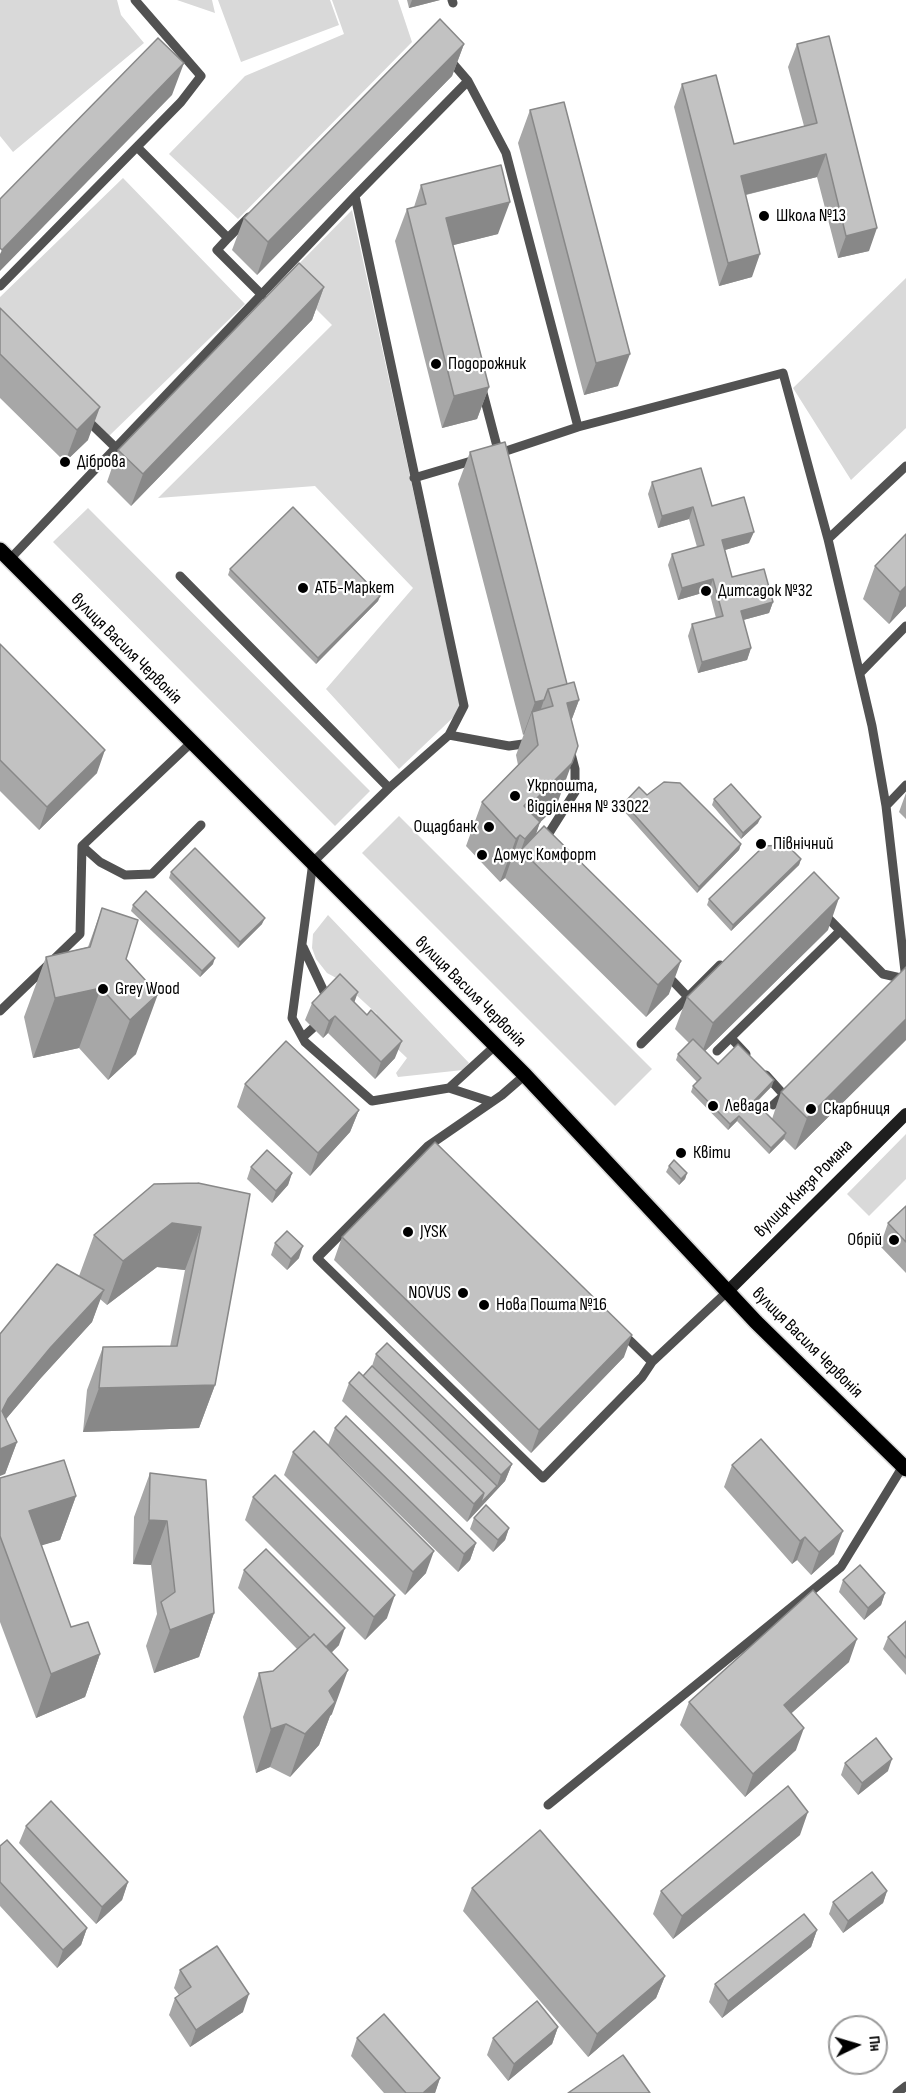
<!DOCTYPE html>
<html>
<head>
<meta charset="utf-8">
<style>
	body { margin:0 }
	#map { position:relative; width:906px; height:2093px; overflow:hidden; background:#fff; font-family:"Sofia Sans Condensed",sans-serif }
	canvas { display:block }
	.north { position:absolute; left:828px; top:2015px; width:60px; height:60px; box-sizing:border-box; background:#fff; border:2px solid #999; border-radius:50%; rotate:85deg; font-size:16px; font-weight:700; line-height:24px; text-align:center; color:#000 }
	.north::after { content:''; display:block; margin:auto; width:21px; height:27px; background:#000; clip-path:polygon(50% 0,100% 100%,50% 72%,0 100%) }
</style>
</head>
<body>
<div id="map">
<canvas width="906" height="2093"></canvas>
<div class="north">Пн</div>
</div>
<script>
const context = document.querySelector('canvas').getContext('2d');
context.lineJoin = 'round';
function fill(path, color) {
  context.fillStyle = color;
  context.fill(path, 'evenodd');
}
function toPath(rows) {
  const path = new Path2D();
  for (const r of rows) {
    path.moveTo(r[0], r[1]);
    for (let i = 2; i < r.length; i += 2) path.lineTo(r[i], r[i + 1]);
  }
  return path;
}
function trace(path, color, width, dash) {
  context.strokeStyle = color;
  context.lineWidth = width;
  context.lineCap = dash ? 'butt' : 'round';
  context.setLineDash(dash || []);
  context.stroke(path);
}
function write(font, color, halo, rows, align = 'center') {
  context.font = font + ' "Sofia Sans Condensed",sans-serif';
  context.lineWidth = 4.5;
  context.setLineDash([]);
  context.textBaseline = 'middle';
  context.strokeStyle = halo;
  context.fillStyle = color;
  for (const [text, x, y, turn = 0] of rows) {
    context.save();
    context.translate(x, y);
    context.rotate((+turn || 0) * Math.PI / 180);
    context.textAlign = isNaN(turn) ? turn : align;
    if (halo) context.strokeText(text, 0, 0);
    context.fillText(text, 0, 0);
    context.restore();
  }
}
fill(toPath([
	[0,0,117,0,121,15,144,43,13,152,0,136],
	[177,0,212,0,215,13],
	[218,0,330,0,339,25,241,62],
	[332,0,398,0,412,42,238,219,169,154,245,76,344,34],
	[123,178,245,304,109,436,0,323,0,297],
	[352,210,461,710,399,769,326,689,413,588,315,486,158,498,332,325,285,278],
	[906,278,906,428,851,480,793,388],
	[88,508,370,791,335,826,53,542],
	[399,816,652,1069,615,1106,362,853],
	[328,915,469,1063,463,1070,398,1077,396,1073,407,1058,370,1023,377,1014,340,980,327,973,316,959,312,948,313,934],
	[906,1134,906,1179,869,1216,847,1194]
]), '#d9d9d9');
const primary = toPath([
	[0,550,525,1075,756,1322,906,1469]
]);
trace(primary, '#dbdbdb', 18);
trace(toPath([
	[452,0,453,3],
	[449,59,468,81,506,153,578,427],
	[137,147,228,238,249,217],
	[355,196,464,706,449,735,389,788,313,862,292,1018,305,1042,372,1101,449,1088,492,1102],
	[228,238,217,250,262,295],
	[0,286,181,102,201,76,135,0],
	[482,389,499,454],
	[84,417,116,448],
	[497,454,578,427,783,373,828,539],
	[906,466,828,539,872,726,886,806,906,980],
	[414,478,478,459],
	[9,560,355,196,468,81],
	[180,576,389,788],
	[860,673,906,626],
	[449,735,509,746,530,743],
	[192,742,82,846,100,862,125,875,152,874,201,825],
	[886,806,906,785],
	[544,841,575,792,575,769,570,750],
	[823,913,883,974,905,979],
	[303,947,327,998],
	[666,974,687,996],
	[0,1011,80,934,82,846],
	[303,1037,313,1028],
	[731,1038,746,1054],
	[641,1044,720,965],
	[717,1051,840,931],
	[766,1075,784,1095,789,1090],
	[449,1088,496,1045],
	[773,1105,784,1095],
	[428,1146,317,1258,543,1478,642,1377,652,1362,728,1291],
	[432,1150,428,1146,502,1095,525,1075],
	[621,1332,652,1362],
	[548,1805,841,1567,903,1466],
	[897,2093,906,2086]
]), '#525252', 9);
trace(toPath([
	[728,1291,906,1114]
]), '#1f1f1f', 12);
trace(primary, '#000', 15);
fill(toPath([
	[407,0,440,0,409,8],
	[464,44,452,76,257,275,232,250,244,218],
	[797,44,869,251,838,258,817,177,746,195,752,277,719,286,674,107,682,84,734,144,804,126,788,67],
	[530,110,618,386,584,395,518,143],
	[421,185,498,234,453,245,489,387,477,419,442,428,395,241,407,209,414,207],
	[324,287,312,320,131,506,107,482,118,450],
	[0,308,88,440,65,462,0,398],
	[470,452,567,684,579,700,571,721,556,807,540,822,536,834,669,994,646,1017,505,878,500,882,466,846,482,802,518,765,516,755,524,734,523,735,458,484],
	[652,482,712,506,749,543,725,550,732,577,773,602,769,613,743,620,751,648,747,660,698,673,688,636,692,624,716,618,709,591,678,600,668,565,672,554,697,547,689,519,658,528,648,494],
	[906,534,906,606,889,624,863,599,875,566],
	[230,569,380,596,378,601,316,664,228,575],
	[0,644,97,773,39,830,0,791],
	[906,793,906,819,899,812],
	[647,795,741,844,739,850,697,893,622,809,624,803],
	[714,799,758,823,741,839,712,805],
	[801,859,799,865,731,931,707,905,709,899],
	[171,872,262,924,238,948,169,878],
	[133,905,213,964,200,977,131,911],
	[102,908,126,959,136,1054,108,1080,79,1048,33,1058,24,1017,46,957,88,947],
	[828,930,705,1051,718,1064,772,1086,756,1103,772,1119,781,1092,906,1040,795,1150,784,1139,769,1154,737,1121,728,1130,691,1092,693,1086,697,1082,676,1060,678,1054,689,1043,675,1029,687,997],
	[354,1002,395,1058,375,1079,328,1033,323,1038,305,1020,312,1003],
	[245,1084,359,1110,350,1132,310,1176,237,1107],
	[669,1166,687,1173,685,1179,679,1185,666,1172],
	[251,1167,292,1173,288,1185,272,1203,247,1179],
	[198,1183,215,1385,199,1428,83,1432,87,1390,103,1347,170,1347,185,1270,157,1267,107,1305,100,1299,92,1322,40,1379,6,1419,17,1442,5,1474,0,1334,79,1276,94,1235],
	[906,1206,906,1273,880,1246,888,1223],
	[342,1237,624,1357,531,1453,334,1260],
	[275,1243,299,1258,287,1270,271,1255],
	[376,1354,512,1464,505,1481,467,1522,342,1401,349,1383,363,1376,372,1366],
	[335,1428,476,1543,470,1560,458,1572,338,1454,426,1573,405,1595,284,1475,293,1452,328,1445],
	[732,1465,834,1554,811,1575,797,1560,792,1564,724,1487],
	[150,1473,214,1613,199,1657,154,1673,146,1646,157,1614,151,1565,133,1564,134,1517],
	[0,1478,76,1496,60,1540,41,1545,71,1627,100,1654,85,1697,36,1718,0,1622],
	[253,1497,387,1618,365,1640,245,1520],
	[474,1518,509,1528,505,1540,493,1552,470,1529],
	[244,1570,339,1645,331,1653,332,1714,330,1716,319,1745,290,1777,270,1767,256,1773,243,1717,259,1673,273,1671,297,1649,238,1588],
	[843,1580,885,1593,881,1605,864,1620,839,1592],
	[906,1621,906,1675,883,1649,888,1637],
	[849,1662,791,1713,796,1750,745,1797,680,1725,689,1702],
	[845,1763,888,1771,858,1795,841,1775],
	[26,1826,128,1882,122,1900,96,1924,19,1843],
	[800,1835,673,1939,653,1914,661,1891],
	[0,1846,87,1928,81,1945,57,1968,0,1906],
	[472,1888,665,1976,656,1998,588,2057,463,1911],
	[887,1891,883,1903,843,1933,829,1914,833,1902],
	[817,1930,811,1947,722,2018,709,2002,715,1984],
	[180,1970,243,2012,190,2047,169,2015,175,1998,179,1995,174,1988],
	[558,2027,552,2044,508,2081,487,2055,493,2038],
	[357,2038,440,2078,435,2093,384,2093,351,2056]
]), '#a7a7a7');
fill(toPath([
	[412,0,440,0,409,8],
	[464,44,452,76,257,275,268,242],
	[184,63,172,95,0,271,0,254,2,250],
	[826,154,817,177,732,198,741,176],
	[510,202,498,234,434,250,446,218],
	[877,228,869,251,838,258,846,236],
	[760,254,752,277,719,286,728,263],
	[324,287,312,320,131,506,143,474],
	[630,354,618,386,584,395,596,363],
	[489,387,477,419,442,428,454,396],
	[100,407,88,440,65,462,77,430],
	[693,507,689,519,658,528,662,516],
	[754,532,749,543,718,552,722,540],
	[713,579,709,591,678,600,682,588],
	[906,586,906,606,889,624,900,592],
	[380,596,378,601,316,664,318,658],
	[773,602,769,613,736,622,741,611],
	[751,648,747,660,698,673,702,662],
	[544,700,535,726,532,712,524,734,523,735,535,702],
	[579,700,563,743,567,703],
	[105,750,97,773,39,830,47,807],
	[572,763,556,807,524,838,520,835,505,878,500,882,516,839,520,835,532,803],
	[761,817,758,823,741,839,743,833],
	[540,822,528,857,521,850,525,839],
	[741,844,739,850,697,893,699,887],
	[801,859,799,865,731,931,733,925],
	[839,898,828,930,701,1055,713,1023],
	[265,918,262,924,238,948,240,942],
	[215,958,213,964,200,977,202,971],
	[681,961,669,994,646,1017,658,985],
	[101,988,79,1048,33,1058,55,998],
	[358,992,352,1009,351,999],
	[158,994,136,1054,108,1080,130,1020],
	[335,1016,328,1033,323,1038,329,1021],
	[906,1019,906,1040,795,1150,807,1118],
	[402,1041,395,1058,375,1079,381,1062],
	[774,1080,772,1086,751,1107,754,1101],
	[359,1110,350,1132,310,1176,318,1153],
	[739,1116,737,1121,728,1130,730,1124],
	[786,1133,784,1139,769,1154,771,1148],
	[292,1173,288,1185,272,1203,276,1191],
	[687,1173,685,1179,679,1185,681,1179],
	[172,1223,201,1227,185,1270,157,1267,107,1305,123,1261],
	[303,1246,299,1258,287,1270,291,1259],
	[104,1290,92,1322,40,1379,0,1426,0,1416,8,1399,51,1347],
	[632,1335,624,1357,531,1453,539,1430],
	[215,1385,199,1428,83,1432,99,1388],
	[17,1442,5,1474,0,1476,0,1449],
	[512,1464,505,1481,467,1522,474,1504,484,1493,497,1486,501,1475],
	[76,1496,60,1540,13,1554,29,1511],
	[149,1520,167,1521,151,1565,133,1564],
	[509,1528,505,1540,493,1552,498,1540],
	[843,1531,834,1554,811,1575,819,1552],
	[805,1537,797,1560,792,1564,800,1541],
	[476,1543,470,1560,458,1572,464,1554],
	[434,1551,426,1573,405,1595,413,1572],
	[885,1593,881,1605,864,1620,868,1608],
	[395,1595,387,1618,365,1640,374,1617],
	[214,1613,199,1657,154,1673,170,1630],
	[345,1628,339,1645,316,1668,322,1651],
	[857,1639,849,1662,775,1728,784,1705],
	[100,1654,85,1697,36,1718,51,1674],
	[348,1670,332,1714,330,1716,319,1745,290,1777,305,1734,329,1691],
	[286,1724,270,1767,256,1773,271,1729],
	[804,1728,796,1750,745,1797,753,1774],
	[892,1759,888,1771,858,1795,862,1783],
	[808,1812,800,1835,673,1939,682,1916],
	[128,1882,122,1900,96,1924,102,1907],
	[887,1891,883,1903,843,1933,848,1921],
	[87,1928,81,1945,57,1968,63,1950],
	[817,1930,811,1947,722,2018,728,2001],
	[665,1976,656,1998,588,2057,597,2034],
	[249,1994,243,2012,190,2047,196,2030],
	[558,2027,552,2044,508,2081,514,2064],
	[440,2078,435,2093,423,2093]
]), '#888');
const building = toPath([
	[440,19,464,44,268,242,244,218,440,19],
	[829,36,877,228,846,236,826,154,741,176,760,254,728,263,682,84,716,75,734,144,817,123,797,44,829,36],
	[158,38,184,63,2,250,0,248,0,199,158,38],
	[564,102,630,354,596,363,530,110,564,102],
	[501,165,510,202,446,218,489,387,454,396,407,209,426,204,421,185,501,165],
	[299,263,324,287,143,474,118,450,299,263],
	[0,308,100,407,77,430,0,354,0,308],
	[505,442,567,684,548,689,544,700,535,702,470,452,505,442],
	[701,468,712,506,744,497,754,532,722,540,732,577,764,569,773,602,741,611,751,648,702,662,692,624,723,616,713,579,682,588,672,554,704,545,693,507,662,516,652,482,701,468],
	[293,507,380,596,318,658,230,569,293,507],
	[906,534,906,586,900,592,875,566,906,534],
	[0,644,105,750,47,807,0,760,0,644],
	[574,682,579,700,567,703,578,746,572,763,532,803,529,800,524,806,540,822,525,839,520,835,516,839,482,802,538,745,532,712,553,706,548,689,574,682],
	[664,782,680,783,741,844,699,887,624,803,639,787,647,795,664,782],
	[731,784,761,817,743,833,714,799,731,784],
	[544,826,681,961,658,985,521,850,544,826],
	[787,845,801,859,733,925,709,899,764,846,787,845],
	[195,848,265,918,240,942,171,872,195,848],
	[814,872,839,898,713,1023,687,997,814,872],
	[146,891,215,958,202,971,133,905,146,891],
	[102,908,138,920,126,959,158,994,130,1020,101,988,55,998,46,957,90,947,102,908],
	[906,967,906,1019,807,1118,781,1092,906,967],
	[340,974,358,992,351,999,367,1015,371,1010,402,1041,381,1062,335,1016,329,1021,312,1003,340,974],
	[693,1039,718,1064,738,1044,774,1080,754,1101,786,1133,771,1148,739,1116,730,1124,693,1086,701,1078,678,1054,693,1039],
	[286,1041,359,1110,318,1153,245,1084,286,1041],
	[435,1142,632,1335,539,1430,342,1237,435,1142],
	[267,1150,292,1173,276,1191,251,1167,267,1150],
	[674,1160,687,1173,681,1179,669,1166,674,1160],
	[198,1183,250,1194,215,1385,99,1388,103,1347,177,1346,201,1227,172,1223,123,1261,94,1235,154,1184,198,1183],
	[906,1206,906,1242,888,1223,906,1206],
	[287,1231,303,1246,291,1259,275,1243,287,1231],
	[57,1264,104,1290,51,1347,8,1399,2,1411,17,1442,0,1449,0,1334,57,1264],
	[387,1343,512,1464,501,1475,376,1354,387,1343],
	[372,1366,497,1486,480,1504,484,1493,363,1376,372,1366],
	[359,1372,484,1493,474,1504,349,1383,359,1372],
	[346,1416,476,1543,464,1554,335,1428,346,1416],
	[314,1431,434,1551,413,1572,293,1452,314,1431],
	[761,1439,843,1531,819,1552,805,1537,800,1541,732,1465,761,1439],
	[64,1460,76,1496,29,1511,71,1627,88,1622,100,1654,51,1674,0,1536,0,1478,64,1460],
	[150,1473,206,1480,214,1613,170,1630,161,1602,175,1592,167,1521,149,1520,150,1473],
	[275,1475,395,1595,374,1617,253,1497,275,1475],
	[486,1505,509,1528,498,1540,474,1518,486,1505],
	[266,1549,345,1628,326,1647,314,1634,310,1638,244,1570,266,1549],
	[860,1565,885,1593,868,1608,843,1580,860,1565],
	[813,1590,857,1639,784,1705,804,1728,753,1774,689,1702,813,1590],
	[906,1621,906,1658,888,1637,906,1621],
	[314,1634,348,1670,329,1691,335,1702,305,1734,286,1724,271,1729,259,1673,273,1671,314,1634],
	[876,1738,892,1759,862,1783,845,1763,876,1738],
	[788,1786,808,1812,682,1916,661,1891,788,1786],
	[51,1801,128,1882,102,1907,26,1826,51,1801],
	[540,1830,665,1976,597,2034,472,1888,540,1830],
	[7,1840,87,1928,63,1950,0,1882,0,1846,7,1840],
	[872,1872,887,1891,848,1921,833,1902,872,1872],
	[804,1914,817,1930,728,2001,715,1984,804,1914],
	[217,1946,249,1994,196,2030,175,1998,191,1987,180,1970,217,1946],
	[537,2001,558,2027,514,2064,493,2038,537,2001],
	[384,2014,440,2078,423,2093,406,2093,357,2038,384,2014],
	[623,2055,650,2093,568,2093,623,2055]
]);
fill(building, '#c2c2c2');
trace(building, '#888', 1.5);
for (const [x, y, r, color] of [
	[764,216,6,"#000"],
	[436,364,6,"#000"],
	[65,462,6,"#000"],
	[303,588,6,"#000"],
	[706,591,6,"#000"],
	[515,796,6,"#000"],
	[489,827,6,"#000"],
	[761,844,6,"#000"],
	[482,855,6,"#000"],
	[103,989,6,"#000"],
	[713,1106,6,"#000"],
	[811,1109,6,"#000"],
	[681,1153,6,"#000"],
	[408,1232,6,"#000"],
	[894,1240,6,"#000"],
	[463,1293,6,"#000"],
	[484,1305,6,"#000"]
]) {
  const dot = new Path2D();
  dot.arc(x, y, r, 0, 2 * Math.PI);
  context.fillStyle = color;
  context.fill(dot);
  trace(dot, '#fff', 2);
}
write('18px', '#000', '#fff', [
	["Школа №13",776,216],
	["Подорожник",448,364],
	["Діброва",77,462],
	["АТБ-Маркет",315,588],
	["Дитсадок №32",718,591],
	["Укрпошта,",527,786],
	["відділення № 33022",527,807],
	["Ощадбанк",477,827,"right"],
	["Північний",773,844],
	["Домус Комфорт",494,855],
	["Grey Wood",115,989],
	["Левада",725,1106],
	["Скарбниця",823,1109],
	["Квiти",693,1153],
	["JYSK",420,1232],
	["Обрій",882,1240,"right"],
	["NOVUS",451,1293,"right"],
	["Нова Пошта №16",496,1305]
], 'left');
write('18px', '#000', '#fff', [
	["вулиця Василя Червонія",126,649,45],
	["вулиця Василя Червонія",470,992,45],
	["вулиця Князя Романа",804,1189,-45],
	["вулиця Василя Червонія",807,1343,45]
]);
</script>
</body>
</html>
